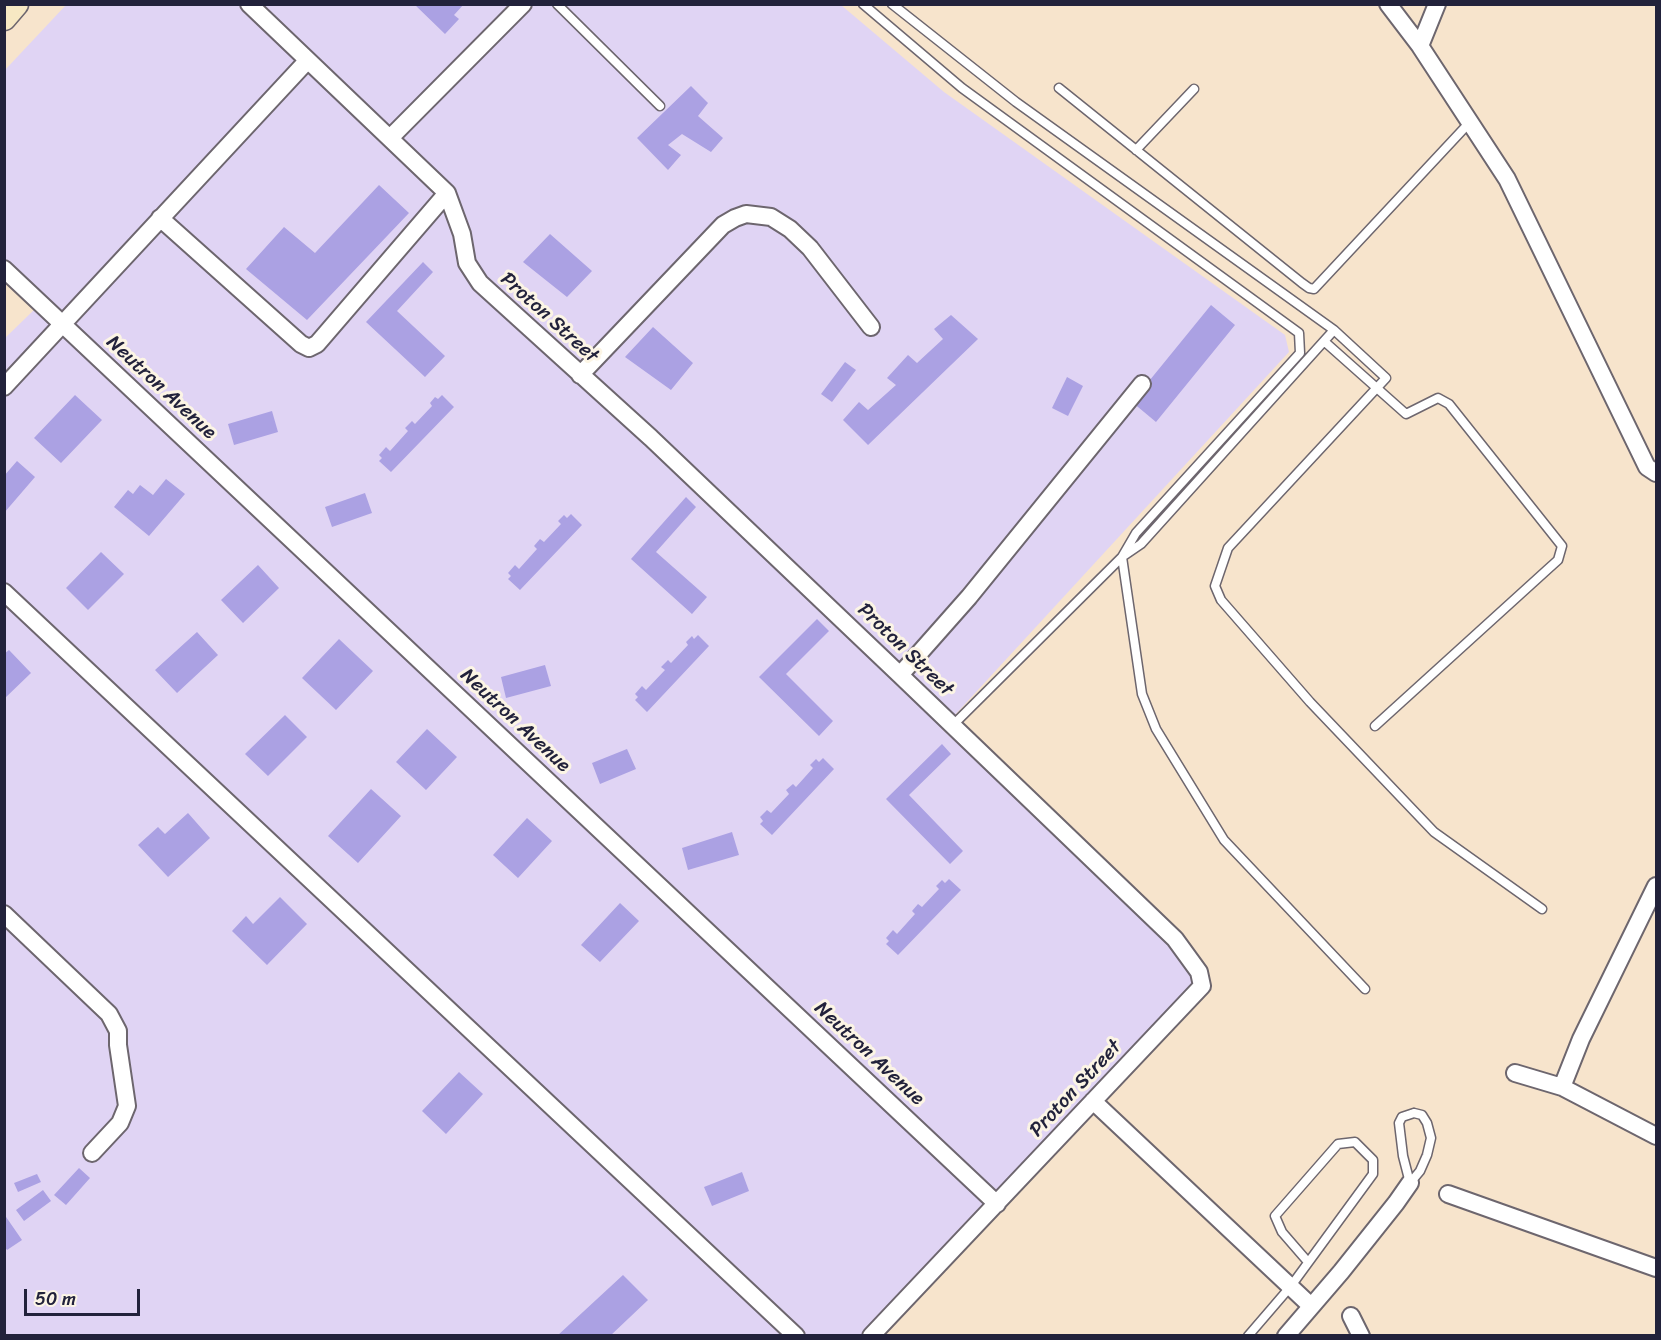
<!DOCTYPE html>
<html>
<head>
<meta charset="utf-8">
<style>
	body { margin:0 }
	#map { position:relative; width:1661px; height:1340px; overflow:hidden; background:#f7e4cc; font-family:Sriracha,sans-serif }
	canvas { display:block }
	.frame { position:absolute; inset:0; border:6px solid #22223b; pointer-events:none }
	.scale { position:absolute; left:24px; top:1289px; width:116px; height:27px; box-sizing:border-box; border:3px solid #22223b; border-top:0; padding-left:8px; font-size:18px; line-height:21px; white-space:nowrap; color:#22223b; -webkit-text-stroke:4px #fcf5e5; paint-order:stroke }
</style>
</head>
<body>
<div id="map">
<canvas width="1661" height="1340"></canvas>
<div class="frame"></div>
<div class="scale">50 m</div>
</div>
<script>
const context = document.querySelector('canvas').getContext('2d');
context.lineJoin = 'round';
function fill(path, color) {
  context.fillStyle = color;
  context.fill(path, 'evenodd');
}
function toPath(rows) {
  const path = new Path2D();
  for (const r of rows) {
    path.moveTo(r[0], r[1]);
    for (let i = 2; i < r.length; i += 2) path.lineTo(r[i], r[i + 1]);
  }
  return path;
}
function trace(path, color, width, dash) {
  context.strokeStyle = color;
  context.lineWidth = width;
  context.lineCap = dash ? 'butt' : 'round';
  context.setLineDash(dash || []);
  context.stroke(path);
}
function write(font, color, halo, rows, align = 'center') {
  context.font = font + ' Sriracha,sans-serif';
  context.lineWidth = 6;
  context.setLineDash([]);
  context.textBaseline = 'middle';
  context.strokeStyle = halo;
  context.fillStyle = color;
  for (const [text, x, y, turn = 0] of rows) {
    context.save();
    context.translate(x, y);
    context.rotate((+turn || 0) * Math.PI / 180);
    context.textAlign = isNaN(turn) ? turn : align;
    if (halo) context.strokeText(text, 0, 0);
    context.fillText(text, 0, 0);
    context.restore();
  }
}
fill(toPath([
	[66,5,841,5,944,92,1285,335,1289,352,942,729,1181,954,1197,987,880,1335,5,1335,4,339,37,307,5,277,4,71]
]), '#e0d4f4');
fill(toPath([
	[414,4,464,4,454,15,459,19,445,34],
	[691,86,708,103,698,116,723,138,711,152,682,134,668,145,681,155,668,170,637,138],
	[379,185,409,213,307,320,246,269,284,227,315,253],
	[550,234,592,271,567,297,523,262],
	[423,262,433,272,397,311,445,356,425,377,366,322],
	[1211,305,1235,325,1156,422,1132,402],
	[951,315,978,339,868,445,843,420,859,402,868,410,896,385,887,378,908,355,917,363,943,339,934,329],
	[653,327,693,363,671,390,625,357],
	[845,362,856,370,832,402,821,394],
	[1067,377,1083,386,1068,416,1052,408],
	[75,395,102,420,61,463,34,438],
	[442,395,454,407,391,472,379,461,382,458,379,455,386,447,390,451,408,431,405,428,412,421,415,424,432,406,430,403,435,397,438,399],
	[272,411,278,432,234,445,228,424],
	[17,461,35,477,4,513,4,476],
	[166,479,185,494,149,536,114,507,128,490,133,494,140,485,153,495],
	[365,493,372,513,332,527,325,507],
	[686,497,696,507,656,552,707,597,692,614,631,559],
	[571,514,582,525,520,590,508,579,511,576,508,573,515,565,519,569,537,549,534,546,540,539,544,542,561,524,558,521,564,515,567,518],
	[101,552,124,574,88,610,66,588],
	[258,565,279,588,243,623,221,600],
	[817,619,829,631,786,674,833,721,819,736,759,677],
	[197,632,218,655,177,693,155,670],
	[698,635,709,646,647,712,635,700,638,697,635,694,642,686,646,690,665,670,661,667,668,660,671,663,688,645,686,642,692,636,694,639],
	[339,639,373,671,336,710,302,678],
	[9,650,31,673,4,699,4,654],
	[545,665,551,686,506,698,501,677],
	[285,715,307,737,268,776,245,754],
	[427,729,457,757,426,790,396,762],
	[942,744,951,754,909,795,963,851,950,864,886,799],
	[627,749,636,769,600,784,592,763],
	[823,758,834,769,772,835,760,824,763,821,760,817,767,810,771,813,789,794,786,790,793,784,796,787,813,768,810,765,816,759,819,762],
	[371,789,401,816,358,863,328,836],
	[188,813,210,838,168,877,138,845,158,827,165,834],
	[527,818,552,841,518,878,493,855],
	[732,832,739,855,688,870,682,848],
	[949,879,961,890,898,955,886,944,889,941,886,938,893,930,897,934,915,914,912,911,918,904,922,907,939,889,936,886,942,880,945,883],
	[280,897,307,924,267,965,232,931,246,916,253,924],
	[620,903,639,921,600,962,581,945],
	[459,1072,483,1094,446,1134,422,1111],
	[79,1168,90,1178,66,1205,54,1195],
	[742,1172,749,1191,712,1206,704,1187],
	[37,1174,41,1182,18,1192,14,1183],
	[43,1190,51,1201,24,1221,16,1210],
	[4,1214,22,1240,7,1250,4,1246],
	[623,1275,648,1300,610,1336,557,1336]
]), '#aba1e3');
const service = toPath([
	[557,4,660,106],
	[863,4,962,88,1299,333,1300,353,1136,533,1122,557,1142,694,1156,729,1224,840,1365,989],
	[892,4,1016,102,1334,330,1141,544,1122,557,953,725],
	[1059,88,1302,283,1309,288,1314,289,1470,122],
	[1136,150,1194,89],
	[1334,330,1386,378,1228,548,1215,586,1221,600,1310,702,1434,832,1542,909],
	[1325,342,1406,414,1438,398,1449,404,1562,546,1558,560,1548,569,1375,726],
	[1414,1113,1422,1115,1427,1123,1431,1138,1427,1155,1420,1171,1410,1183,1403,1156,1399,1123,1402,1117,1414,1113],
	[1248,1336,1291,1286,1373,1174,1373,1160,1355,1142,1338,1144,1275,1216,1282,1232,1308,1262]
]);
const minor = toPath([
	[249,4,447,193,462,234,467,263,480,283,651,438,900,675,1175,939,1199,972,1202,986,871,1336],
	[1388,4,1420,46,1507,179,1647,467,1656,473],
	[1420,46,1437,4],
	[390,138,523,4],
	[160,218,301,344,309,348,317,344,447,193],
	[4,269,997,1204],
	[580,375,723,225,735,218,746,214,771,217,790,229,810,248,871,327],
	[4,387,307,61],
	[4,592,796,1336],
	[900,675,969,597,1142,384],
	[1656,886,1581,1039,1562,1087,1656,1136],
	[4,914,109,1014,118,1031,118,1045,127,1106,120,1123,92,1153],
	[1515,1073,1562,1087],
	[1093,1101,1311,1306],
	[1448,1194,1656,1268],
	[1351,1316,1361,1336],
	[1286,1336,1341,1272,1396,1203,1410,1183]
]);
const secondary = toPath([
	[4,18,16,4]
]);
trace(service, '#6d666e', 11);
trace(minor, '#6d666e', 20);
trace(secondary, '#6d666e', 27);
trace(service, '#fff', 8);
trace(minor, '#fff', 16);
trace(secondary, '#f7e8c3', 24);
write('20px', '#22223b', '#fcf5e5', [
	["Proton Street",549,318,42],
	["Neutron Avenue",161,388,43],
	["Proton Street",905,650,44],
	["Neutron Avenue",515,721,43],
	["Neutron Avenue",869,1054,43],
	["Proton Street",1076,1089,-47]
]);
</script>
</body>
</html>
